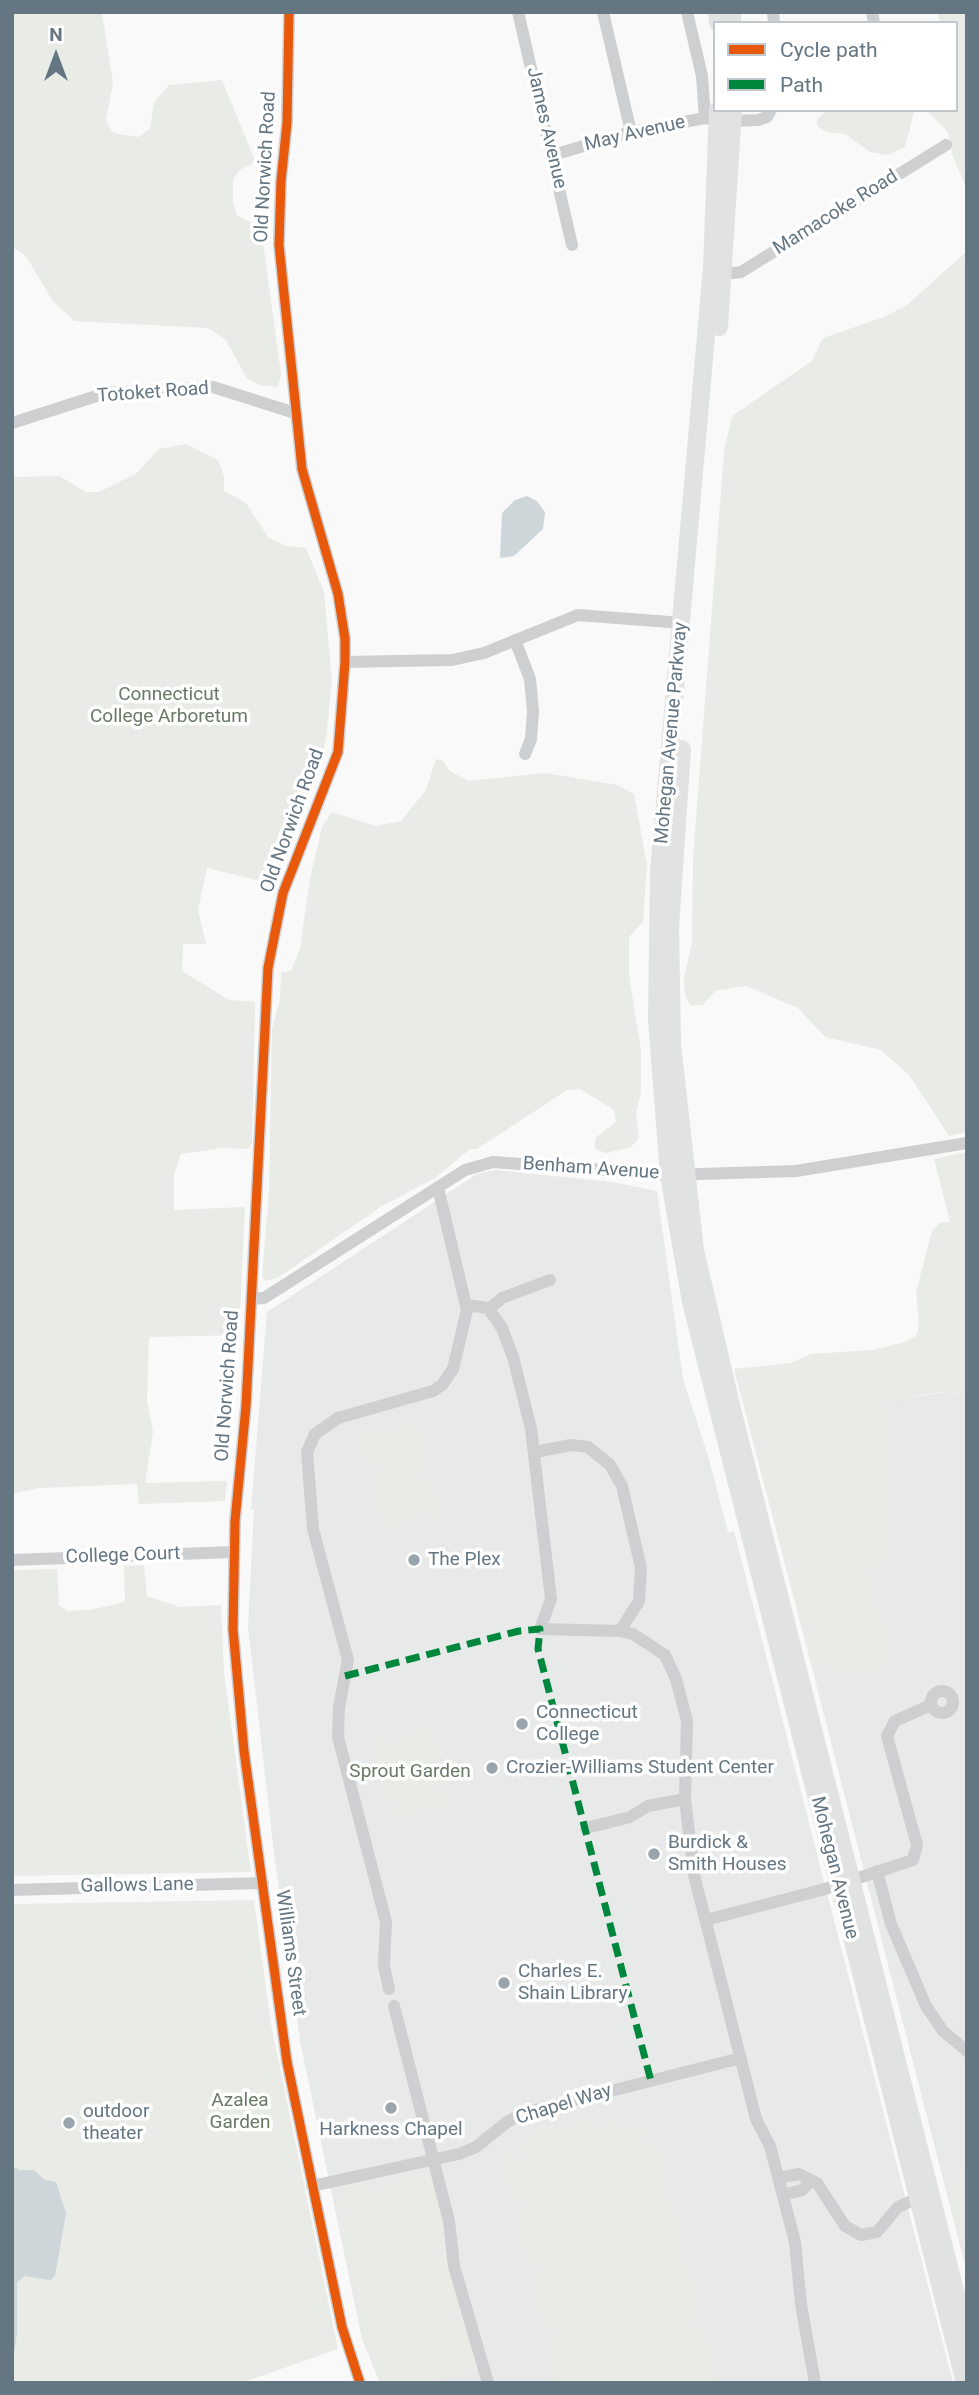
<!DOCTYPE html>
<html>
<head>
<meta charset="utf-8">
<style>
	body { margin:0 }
	#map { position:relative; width:979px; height:2395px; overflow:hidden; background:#f9f9f9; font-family:Roboto,sans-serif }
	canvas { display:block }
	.frame { position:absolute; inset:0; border:14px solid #657683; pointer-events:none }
	.legend { position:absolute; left:713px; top:21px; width:245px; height:91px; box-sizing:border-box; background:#fff; border:2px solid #c1c8cd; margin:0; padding:9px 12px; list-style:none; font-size:21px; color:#657683 }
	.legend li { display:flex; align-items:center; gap:14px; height:35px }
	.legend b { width:35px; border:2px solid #c1c8cd }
	.north { position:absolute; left:21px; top:21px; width:70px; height:70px; -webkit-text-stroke:5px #fff; paint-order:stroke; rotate:0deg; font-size:19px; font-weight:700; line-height:28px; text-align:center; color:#657683 }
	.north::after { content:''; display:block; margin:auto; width:24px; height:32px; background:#657683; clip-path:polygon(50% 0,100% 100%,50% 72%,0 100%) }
</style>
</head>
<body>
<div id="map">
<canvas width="979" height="2395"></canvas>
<div class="frame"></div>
<ul class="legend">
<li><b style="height:9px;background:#e8590c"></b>Cycle path</li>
<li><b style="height:9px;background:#00873e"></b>Path</li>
</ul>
<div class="north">N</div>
</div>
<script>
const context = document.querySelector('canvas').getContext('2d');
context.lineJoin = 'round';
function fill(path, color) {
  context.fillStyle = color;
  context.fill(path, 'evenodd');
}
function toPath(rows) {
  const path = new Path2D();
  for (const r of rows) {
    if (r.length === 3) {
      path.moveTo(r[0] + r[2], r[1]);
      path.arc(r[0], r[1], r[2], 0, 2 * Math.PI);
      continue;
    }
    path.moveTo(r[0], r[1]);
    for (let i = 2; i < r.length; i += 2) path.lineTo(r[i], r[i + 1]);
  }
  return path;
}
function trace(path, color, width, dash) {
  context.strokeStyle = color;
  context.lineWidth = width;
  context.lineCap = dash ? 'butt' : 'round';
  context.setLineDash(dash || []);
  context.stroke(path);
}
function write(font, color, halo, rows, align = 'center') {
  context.font = font + ' Roboto,sans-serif';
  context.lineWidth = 7;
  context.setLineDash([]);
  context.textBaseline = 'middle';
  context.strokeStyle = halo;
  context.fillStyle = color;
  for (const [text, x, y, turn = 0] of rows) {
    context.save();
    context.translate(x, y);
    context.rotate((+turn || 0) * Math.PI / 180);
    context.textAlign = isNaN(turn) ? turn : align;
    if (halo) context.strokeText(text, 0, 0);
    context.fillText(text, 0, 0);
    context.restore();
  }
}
fill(toPath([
	[495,1170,612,1182,657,1191,683,1379,708,1456,728,1532,734,1531,953,2383,380,2383,362,2339,300,2041,274,1853,248,1627,254,1509,251,1509,267,1312,477,1174],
	[945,1392,960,1393,967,1398,967,2273,811,1664,875,1670,886,1666,890,1640,872,1596,891,1525,891,1407,901,1399]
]), '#e8e9e9');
fill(toPath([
	[12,12,102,12,113,83,106,120,112,132,119,134,138,137,150,129,154,102,169,85,222,80,254,158,252,164,241,169,233,179,233,203,237,215,261,228,281,374,278,387,259,385,247,378,225,339,208,328,74,321,52,300,26,256,12,247],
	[938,12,967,12,967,189,953,157,948,132,927,111,914,112,905,147,888,155,870,152,845,134,827,132,817,126,817,120,826,110,956,110,956,23,940,23],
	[967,251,967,1132,949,1136,910,1076,881,1050,825,1037,798,1008,746,986,715,991,703,1005,691,1006,685,996,684,977,692,943,693,858,724,452,732,416,812,361,823,338,884,317,907,305],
	[186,444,218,460,224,476,224,491,246,503,268,537,286,546,306,548,324,592,332,681,326,739,316,778,280,855,257,880,207,868,198,910,206,944,183,944,182,971,229,1000,255,1002,252,1144,248,1149,222,1148,181,1154,174,1175,174,1210,245,1207,239,1335,149,1337,147,1401,153,1432,145,1483,227,1481,225,1501,139,1504,137,1484,39,1488,12,1494,12,477,59,476,86,492,99,492,137,473,159,449],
	[436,759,442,760,450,771,468,781,545,773,617,785,634,794,647,865,643,922,629,937,629,975,641,1050,641,1092,636,1113,639,1138,631,1147,606,1153,595,1149,595,1138,616,1122,614,1110,580,1089,567,1090,477,1149,470,1149,435,1178,382,1206,279,1277,266,1281,262,1277,269,1191,272,1029,280,1000,281,972,291,971,300,949,310,878,322,827,332,812,376,826,401,821,426,790],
	[967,1152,967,1398,954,1392,939,1392,901,1399,891,1407,891,1525,872,1596,890,1640,888,1660,886,1666,875,1670,817,1668,811,1664,734,1369,791,1363,811,1354,873,1350,905,1342,916,1336,919,1324,916,1292,932,1231,941,1222,950,1222,934,1159],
	[416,1424,440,1515,386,1528,360,1437],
	[144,1565,147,1596,180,1607,221,1605,224,1672,251,1872,12,1876,12,1570,57,1569,59,1605,67,1611,90,1610,125,1602,124,1566],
	[430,1726,450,1802,389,1818,370,1742],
	[254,1900,271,2024,338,2349,241,2383,12,2383,12,1904],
	[587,2115,625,2130,651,2127,717,2383,557,2383,502,2158,517,2154,526,2141,542,2127],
	[967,2146,967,2245,962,2245,952,2202],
	[431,2172,446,2232,448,2262,479,2373,455,2373,432,2383,382,2383,363,2336,335,2202,344,2193,345,2186,365,2182,371,2186]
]), '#e8ebe6');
fill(toPath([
	[527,496,537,501,545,512,543,529,514,556,500,558,502,513,515,500],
	[12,2166,20,2170,34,2170,45,2180,56,2182,66,2213,55,2276,50,2280,25,2276,17,2282,17,2333,12,2370]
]), '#ced6d9');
trace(toPath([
	[289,12,287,123,281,181,279,245,302,469,338,594,345,639,345,662,338,752,283,893,268,968,246,1406,235,1521,233,1629,244,1751,287,2062,342,2327,360,2383],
	[518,12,572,245],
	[603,12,631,132],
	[687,12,702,76,705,118],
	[773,12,774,23],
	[872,12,874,23],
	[733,121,758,120,767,117,771,110],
	[553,155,631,132,705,118,718,120],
	[724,274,741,272,946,145],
	[12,423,106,393,213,387,295,413],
	[515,640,530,679,533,711,531,739,525,754],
	[345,662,452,660,484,653,578,615,682,623],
	[251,1299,264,1298,465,1170,493,1162,669,1175,796,1171,967,1143],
	[466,1305,488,1308,502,1328,513,1357,531,1429,551,1599,540,1629,620,1631,633,1634,665,1655,676,1679,687,1721,685,1799,694,1875,756,2119,770,2146,795,2242,801,2304,815,2383],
	[489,1309,502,1298,550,1280],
	[535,1452,571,1445,588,1447,610,1465,622,1486,641,1568,639,1601,620,1631],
	[12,1560,234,1552],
	[942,1702,11],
	[586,1828,630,1817,648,1806,685,1799],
	[877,1871,891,1924,926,2006,943,2031,967,2051],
	[12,1890,263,1883],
	[706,1920,825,1889,913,1860,917,1845,887,1736,895,1721,931,1705],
	[389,1989,384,1966,386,1922,338,1737,339,1707,348,1660,313,1529,307,1452,315,1434,338,1418,433,1391,442,1385,453,1369,467,1310,438,1188],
	[394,2006,449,2221,454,2266,488,2383],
	[778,2178,799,2174,817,2183,845,2226,861,2235,877,2232,898,2207,923,2196],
	[312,2186,459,2154,476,2147,507,2122,524,2113,741,2058],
	[783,2195,802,2190,811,2181]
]), '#cecfd0', 12);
trace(toPath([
	[717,12,718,23],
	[732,12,732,23],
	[718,110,712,267,659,872,657,1019,669,1175,691,1302,965,2383],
	[719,327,733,110],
	[682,749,670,927,672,1044,695,1250,732,1409,967,2338]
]), '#e1e2e2', 18);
trace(toPath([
	[345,1676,519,1631,540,1629,538,1649,651,2081]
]), '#00873e', 7, [14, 7]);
trace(toPath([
	[289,12,287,123,281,181,279,245,302,469,338,594,345,639,345,662,338,752,283,893,268,968,246,1406,235,1521,233,1629,244,1751,287,2062,342,2327,360,2383]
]), '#e8590c', 9);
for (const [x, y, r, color] of [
	[414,1560,7,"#99a4ac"],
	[522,1724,7,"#99a4ac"],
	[492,1768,7,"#99a4ac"],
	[654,1854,7,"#99a4ac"],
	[504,1983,7,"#99a4ac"],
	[391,2108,7,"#99a4ac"],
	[69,2123,7,"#99a4ac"]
]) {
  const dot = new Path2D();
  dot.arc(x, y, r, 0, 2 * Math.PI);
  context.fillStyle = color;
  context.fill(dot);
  trace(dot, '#fff', 2.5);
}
write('19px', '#657683', '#fff', [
	["James Avenue",546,128,77],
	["May Avenue",635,134,-13],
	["Old Norwich Road",266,167,-87],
	["Mamacoke Road",836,213,-32],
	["Totoket Road",153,393,-4],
	["Mohegan Avenue Parkway",672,733,-85],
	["Old Norwich Road",293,821,-70],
	["Benham Avenue",591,1169,4],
	["Old Norwich Road",228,1386,-86],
	["College Court",123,1556,-2],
	["Mohegan Avenue",834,1868,76],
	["Gallows Lane",137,1886,-1],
	["Williams Street",290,1953,82],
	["Chapel Way",564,2105,-17]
]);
write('19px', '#687a64', '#fff', [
	["Connecticut",169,695],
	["College Arboretum",169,717],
	["Sprout Garden",410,1772],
	["Azalea",240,2101],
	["Garden",240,2123]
]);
write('19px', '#657683', '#fff', [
	["The Plex",428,1560],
	["Connecticut",536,1713],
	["College",536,1735],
	["Crozier-Williams Student Center",506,1768],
	["Burdick &",668,1843],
	["Smith Houses",668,1865],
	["Charles E.",518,1972],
	["Shain Library",518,1994],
	["outdoor",83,2112],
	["theater",83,2134],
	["Harkness Chapel",391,2130,"center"]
], 'left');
</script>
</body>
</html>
